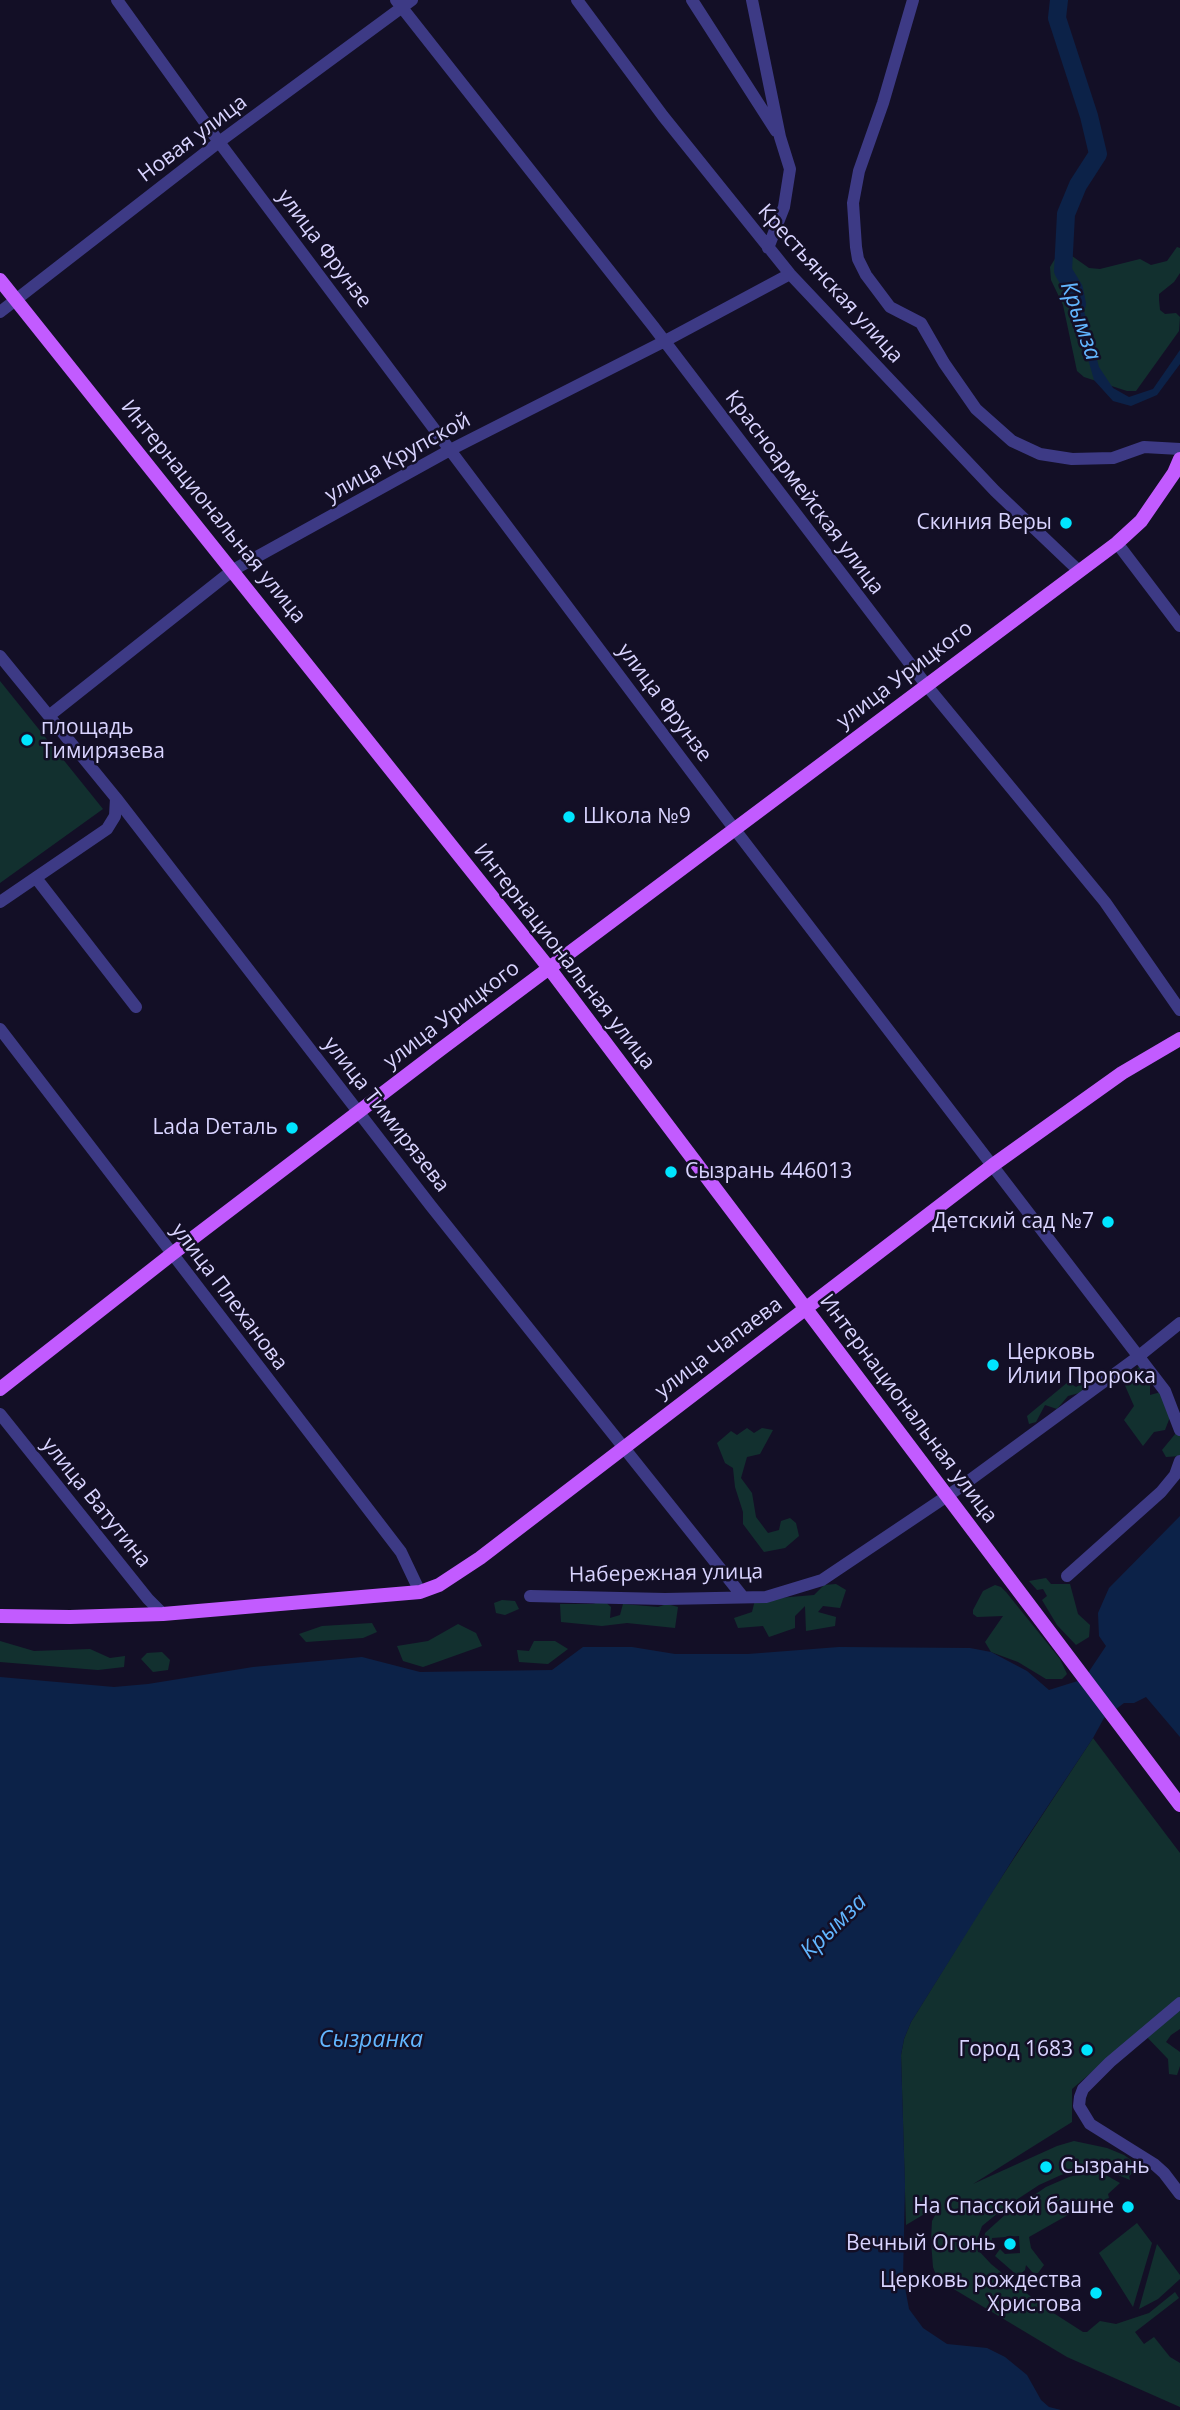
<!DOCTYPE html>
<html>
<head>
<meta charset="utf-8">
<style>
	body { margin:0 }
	canvas { display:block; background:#130f26 }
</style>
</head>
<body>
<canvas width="1180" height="2410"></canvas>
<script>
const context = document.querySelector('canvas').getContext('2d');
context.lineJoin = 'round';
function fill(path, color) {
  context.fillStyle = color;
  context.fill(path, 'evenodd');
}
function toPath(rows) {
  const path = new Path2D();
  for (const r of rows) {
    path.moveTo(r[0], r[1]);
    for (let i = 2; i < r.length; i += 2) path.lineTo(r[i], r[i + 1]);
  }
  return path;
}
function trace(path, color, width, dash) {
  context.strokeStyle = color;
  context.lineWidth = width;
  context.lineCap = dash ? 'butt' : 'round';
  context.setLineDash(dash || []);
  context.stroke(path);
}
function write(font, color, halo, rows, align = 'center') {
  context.font = font + ' "Open Sans",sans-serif';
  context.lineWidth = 5;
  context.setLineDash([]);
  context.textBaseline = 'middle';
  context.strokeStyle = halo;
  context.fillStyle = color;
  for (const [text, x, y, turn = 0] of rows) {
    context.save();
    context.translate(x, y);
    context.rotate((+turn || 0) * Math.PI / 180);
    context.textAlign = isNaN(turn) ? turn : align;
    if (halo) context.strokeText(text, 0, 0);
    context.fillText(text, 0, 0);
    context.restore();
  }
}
fill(toPath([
	[1177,247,1180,248,1180,273,1174,282,1159,294,1159,300,1160,310,1165,314,1176,313,1180,317,1179,331,1136,391,1127,391,1084,377,1077,371,1063,305,1051,280,1050,267,1056,257,1072,256,1089,268,1100,269,1140,259,1151,265,1167,261],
	[0,681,103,809,0,883],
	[1141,1365,1150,1378,1150,1395,1161,1392,1170,1417,1165,1430,1154,1432,1143,1446,1124,1420,1134,1406,1123,1381],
	[1088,1380,1091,1385,1079,1393,1068,1396,1057,1409,1045,1405,1036,1422,1029,1424,1027,1416,1068,1382,1076,1387],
	[747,1428,754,1433,762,1428,773,1430,760,1454,747,1457,741,1478,752,1493,756,1517,768,1533,779,1530,781,1521,790,1518,796,1523,799,1536,785,1548,764,1552,743,1524,743,1512,735,1487,733,1468,725,1463,717,1443,731,1431,737,1435],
	[1176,1433,1180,1433,1180,1456,1166,1457,1162,1450],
	[1046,1578,1051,1584,1070,1584,1078,1614,1090,1625,1089,1637,1076,1645,1057,1625,1042,1600,1047,1596,1043,1589,1037,1590,1029,1581],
	[836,1584,846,1590,840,1608,823,1606,818,1612,836,1617,835,1626,806,1631,805,1606,795,1616,795,1628,769,1637,763,1626,738,1628,734,1618,752,1612,755,1600,814,1595,824,1585],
	[995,1585,1001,1587,1006,1592,1060,1659,1067,1674,1062,1679,1046,1679,1018,1662,991,1652,985,1642,1003,1616,977,1617,973,1614,973,1610,983,1591],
	[502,1600,515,1601,519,1609,505,1615,496,1613,494,1603],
	[603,1600,611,1607,610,1618,620,1615,623,1604,658,1607,667,1604,678,1607,675,1628,627,1623,602,1626,561,1622,560,1604,593,1604],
	[372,1623,377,1632,363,1638,306,1642,299,1634,322,1626],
	[458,1624,476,1633,482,1646,423,1667,403,1661,397,1646,428,1641],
	[0,1641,34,1651,90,1649,110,1658,125,1656,124,1667,98,1670,0,1662],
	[534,1641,555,1641,568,1649,548,1664,519,1662,517,1650,529,1651],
	[162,1652,170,1660,168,1670,153,1672,141,1659,147,1653],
	[1093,1738,1180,1853,1180,1997,1072,2089,1072,2122,973,2184,1057,2146,1074,2141,1107,2148,1124,2155,1145,2170,1139,2173,1135,2171,1129,2176,1130,2180,1104,2169,1088,2166,1061,2175,1039,2185,1004,2208,982,2226,977,2240,978,2250,991,2264,1041,2305,1083,2332,1087,2332,1100,2321,1116,2324,1149,2313,1175,2292,1179,2298,1135,2332,1144,2344,1154,2337,1170,2357,1180,2363,1180,2407,1067,2357,942,2282,936,2275,933,2267,931,2241,932,2221,941,2204,906,2225,901,2055,904,2039,911,2022,986,1901],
	[1180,2006,1180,2029,1171,2035,1166,2042,1180,2052,1180,2066,1177,2075,1169,2074,1168,2059,1144,2034],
	[1088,2172,1104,2174,1120,2183,1108,2194,1109,2198,1094,2206,1089,2203,1029,2237,1031,2248,1044,2265,1038,2273,1033,2273,1026,2265,1025,2270,1018,2276,995,2256,1000,2249,1005,2254,1020,2253,1019,2236,992,2238,991,2247,987,2248,984,2241,985,2233,1006,2214,1046,2187,1069,2177],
	[1137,2223,1152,2243,1133,2307,1099,2253],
	[1157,2244,1180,2275,1180,2279,1158,2299,1139,2309]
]), '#12302f');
fill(toPath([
	[1072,281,1084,311,1099,367,1113,388,1129,397,1153,389,1180,350,1180,364,1157,395,1131,406,1113,401,1094,380,1075,313,1064,285],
	[1180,1516,1180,1737,1146,1697,1134,1703,1124,1703,1104,1718,1093,1738,1018,1851,911,2022,904,2039,901,2055,905,2185,903,2277,909,2309,923,2328,947,2344,987,2348,1005,2357,1027,2375,1041,2400,1049,2407,1061,2410,0,2410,0,1677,114,1687,148,1684,253,1667,362,1657,420,1672,552,1670,583,1647,632,1647,675,1654,748,1654,839,1647,970,1648,991,1652,1027,1671,1049,1690,1084,1679,1106,1646,1099,1636,1098,1613,1109,1588]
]), '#0c2248');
trace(toPath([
	[1059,0,1057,18,1089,116,1098,154,1078,185,1066,214,1063,271,1074,289,1077,304]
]), '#0c2248', 18);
trace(toPath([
	[117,0,219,142,723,814,1165,1391,1180,1430],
	[396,0,653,326,927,686,1105,902,1180,1010],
	[577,0,663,116,790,274,995,491,1079,571],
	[692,0,776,131],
	[752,0,780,137,790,169,784,207,768,248],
	[913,0,883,103,859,171,853,203,856,247,858,259,866,275,890,307,921,323,944,363,976,409,1012,441,1040,454,1072,459,1113,458,1144,447,1180,449],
	[0,312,219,142,412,0],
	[1117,543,1180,626],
	[0,656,116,798,431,1206,743,1597],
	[50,715,233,570,450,450,665,341,790,274],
	[36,878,136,1007],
	[0,902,107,829,115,816,116,798],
	[0,1029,401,1552,420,1592],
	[0,1414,148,1599,163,1614],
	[1067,1576,1161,1492,1175,1475,1180,1461],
	[530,1596,665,1599,766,1597,822,1580,959,1488,1139,1356,1180,1323],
	[1180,2003,1110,2062,1083,2089,1080,2097,1079,2106,1090,2124,1154,2164,1164,2173,1180,2194]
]), '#3d3a85', 12);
trace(toPath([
	[0,280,549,968,1180,1805],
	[0,1389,172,1254,441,1049,1117,543,1141,521,1174,473,1180,459],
	[0,1616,70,1617,163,1614,420,1592,439,1585,480,1558,993,1165,1122,1073,1180,1039]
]), '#c25bff', 14);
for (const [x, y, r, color] of [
	[1066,523,7,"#00e5ff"],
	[27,740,7,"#00e5ff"],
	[569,817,7,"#00e5ff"],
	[292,1128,7,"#00e5ff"],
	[671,1172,7,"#00e5ff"],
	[1108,1222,7,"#00e5ff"],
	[993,1365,7,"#00e5ff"],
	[1087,2050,7,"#00e5ff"],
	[1046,2167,7,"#00e5ff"],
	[1128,2207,7,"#00e5ff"],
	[1010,2244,7,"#00e5ff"],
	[1096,2293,7,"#00e5ff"]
]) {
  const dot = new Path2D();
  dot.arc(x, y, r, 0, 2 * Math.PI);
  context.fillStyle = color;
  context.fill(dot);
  trace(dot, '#130f26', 2.5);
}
write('21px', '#d9d4ff', '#130f26', [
	["Новая улица",193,139,-37],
	["улица Фрунзе",324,249,53],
	["Крестьянская улица",830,284,48],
	["улица Крупской",398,458,-29],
	["Красноармейская улица",804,493,53],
	["Интернациональная улица",213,512,51],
	["улица Урицкого",905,675,-37],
	["улица Фрунзе",664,703,53],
	["Интернациональная улица",564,957,52],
	["улица Урицкого",452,1015,-37],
	["улица Тимирязева",386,1115,52],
	["улица Плеханова",229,1297,53],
	["улица Чапаева",719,1348,-37],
	["Интернациональная улица",908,1409,53],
	["улица Ватутина",96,1503,51],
	["Набережная улица",666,1574,-1]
]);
write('21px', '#d9d4ff', '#130f26', [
	["Скиния Веры",1052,523],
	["площадь",41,728,"left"],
	["Тимирязева",41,752,"left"],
	["Школа №9",583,817,"left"],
	["Lada Dеталь",278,1128],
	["Сызрань 446013",685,1172,"left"],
	["Детский сад №7",1094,1222],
	["Церковь",1007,1353,"left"],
	["Илии Пророка",1007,1377,"left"],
	["Город 1683",1073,2050],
	["Сызрань",1060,2167,"left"],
	["На Спасской башне",1114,2207],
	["Вечный Огонь",996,2244],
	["Церковь рождества",1082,2281],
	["Христова",1082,2305]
], 'right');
write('italic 23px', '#62b6ff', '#130f26', [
	["Крымза",1080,321,71],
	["Крымза",834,1927,-44],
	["Сызранка",371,2040]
]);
</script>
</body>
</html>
